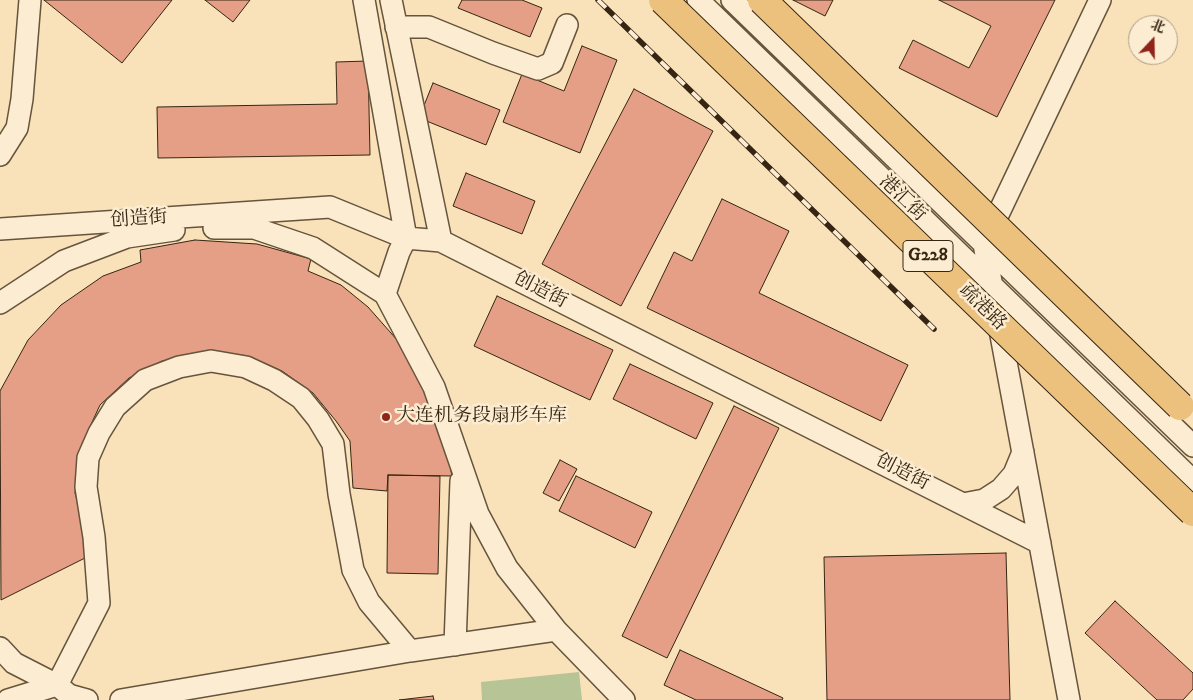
<!DOCTYPE html>
<html>
<head>
<meta charset="utf-8">
<style>
	body { margin:0 }
	#map { position:relative; width:1193px; height:700px; overflow:hidden; background:#f9e2ba; font-family:"IM FELL DW Pica","Noto Serif SC",serif }
	canvas { display:block }
	.north { position:absolute; left:1128px; top:15px; width:50px; height:50px; box-sizing:border-box; background:#fbecd2; border:1px solid #ac9c85; border-radius:50%; rotate:21deg; font-size:14px; font-weight:700; line-height:20px; text-align:center; color:#352512 }
	.north::after { content:''; display:block; margin:auto; width:18px; height:22px; background:#8f2418; clip-path:polygon(50% 0,100% 100%,50% 72%,0 100%) }
</style>
</head>
<body>
<div id="map">
<canvas width="1193" height="700"></canvas>
<div class="north">北</div>
</div>
<script>
const context = document.querySelector('canvas').getContext('2d');
context.lineJoin = 'round';
function fill(path, color) {
  context.fillStyle = color;
  context.fill(path, 'evenodd');
}
function toPath(rows) {
  const path = new Path2D();
  for (const r of rows) {
    path.moveTo(r[0], r[1]);
    for (let i = 2; i < r.length; i += 2) path.lineTo(r[i], r[i + 1]);
  }
  return path;
}
function trace(path, color, width, dash) {
  context.strokeStyle = color;
  context.lineWidth = width;
  context.lineCap = dash ? 'butt' : 'round';
  context.setLineDash(dash || []);
  context.stroke(path);
}
function write(font, color, halo, rows, align = 'center') {
  context.font = font + ' "IM FELL DW Pica","Noto Serif SC",serif';
  context.lineWidth = 5;
  context.setLineDash([]);
  context.textBaseline = 'middle';
  context.strokeStyle = halo;
  context.fillStyle = color;
  for (const [text, x, y, turn = 0] of rows) {
    context.save();
    context.translate(x, y);
    context.rotate((+turn || 0) * Math.PI / 180);
    context.textAlign = isNaN(turn) ? turn : align;
    if (halo) context.strokeText(text, 0, 0);
    context.fillText(text, 0, 0);
    context.restore();
  }
}
fill(toPath([
	[579,672,582,700,482,700,481,682]
]), '#b7c495');
const building = toPath([
	[44,0,172,0,122,63,44,0],
	[205,0,250,0,233,22,205,0],
	[462,0,522,0,542,8,530,37,458,8,462,0],
	[793,0,833,0,825,16,793,0],
	[939,0,1055,0,997,117,899,68,913,40,969,68,991,26,939,0],
	[582,46,617,60,580,153,503,122,522,74,564,91,582,46],
	[368,61,370,155,158,158,157,107,337,104,336,62,368,61],
	[433,83,500,110,486,145,419,118,433,83],
	[634,89,713,131,621,306,542,264,634,89],
	[466,173,535,201,522,234,453,206,466,173],
	[722,199,789,231,759,293,908,365,881,421,647,308,674,252,692,261,722,199],
	[195,240,257,244,311,259,308,271,341,285,368,307,398,341,424,379,447,449,452,476,388,475,387,491,353,488,350,441,336,421,313,393,282,371,250,357,198,353,162,361,129,378,100,405,82,444,75,493,93,554,1,600,0,391,28,340,61,305,103,276,141,262,140,250,195,240],
	[497,296,613,350,590,400,474,346,497,296],
	[630,364,713,403,696,439,613,399,630,364],
	[734,406,779,428,667,658,622,636,734,406],
	[560,460,577,469,559,501,543,493,560,460],
	[388,475,440,476,438,574,387,573,388,475],
	[576,476,652,512,635,548,559,511,576,476],
	[1006,553,1010,700,827,700,824,557,1006,553],
	[1115,601,1193,673,1193,689,1183,700,1157,700,1085,633,1115,601],
	[680,650,783,698,782,700,696,700,664,685,680,650],
	[433,696,434,700,399,700,433,696]
]);
fill(building, '#e59f86');
trace(building, '#352512', 1);
const minor = toPath([
	[364,0,406,238,399,252,385,294,434,387,478,514,507,568,556,630,624,700],
	[391,0,441,241],
	[698,0,1193,481],
	[732,0,1193,446],
	[396,27,429,27,493,53,538,69,552,63,567,25],
	[0,155,17,128,22,99,30,0],
	[214,228,254,228,313,248,385,294],
	[0,229,330,207,406,238,441,241,1040,543],
	[0,303,64,261,127,237,174,230],
	[963,504,984,500,1001,489,1014,474,1023,452],
	[455,645,461,481],
	[0,648,14,663,57,685,69,695,87,700],
	[8,700,57,685,99,603,94,537,86,487,88,458,99,433,115,407,145,380,179,367,211,361,246,367,274,380,301,398,318,419,333,444,339,494,353,570,369,602,410,651],
	[121,700,410,651,556,630],
	[1069,700,984,244,1100,0]
]);
trace(minor, '#66543c', 24);
trace(minor, '#fbecd2', 21);
const rail = toPath([
	[598,0,934,329]
]);
trace(rail, '#352512', 5.5);
trace(rail, '#fbecd2', 4, [11]);
const highwayBridge = toPath([
	[663,0,1193,512],
	[762,0,1180,406]
]);
trace(highwayBridge, '#352512', 30, []);
trace(highwayBridge, '#ecc17d', 28);
for (const [x, y, r, color] of [
	[386,417,5,"#8f2418"]
]) {
  const dot = new Path2D();
  dot.arc(x, y, r, 0, 2 * Math.PI);
  context.fillStyle = color;
  context.fill(dot);
  trace(dot, '#fbecd2', 2);
}
for (const [x, y, w] of [
	[928,256,50]
]) {
  const box = new Path2D();
  box.roundRect(x - w / 2, y - 15.5, w, 31, 4);
  context.fillStyle = '#fbecd2';
  context.fill(box);
  trace(box, '#352512', 1);
}
write('bold 18px', '#352512', null, [
	["G228",928,256]
]);
write('19px', '#352512', '#fbecd2', [
	["港汇街",902,199,44],
	["创造街",139,220,-4],
	["创造街",540,291,27],
	["疏港路",982,308,44],
	["创造街",902,473,27]
]);
write('19px', '#352512', '#fbecd2', [
	["大连机务段扇形车库",396,417]
], 'left');
</script>
</body>
</html>
